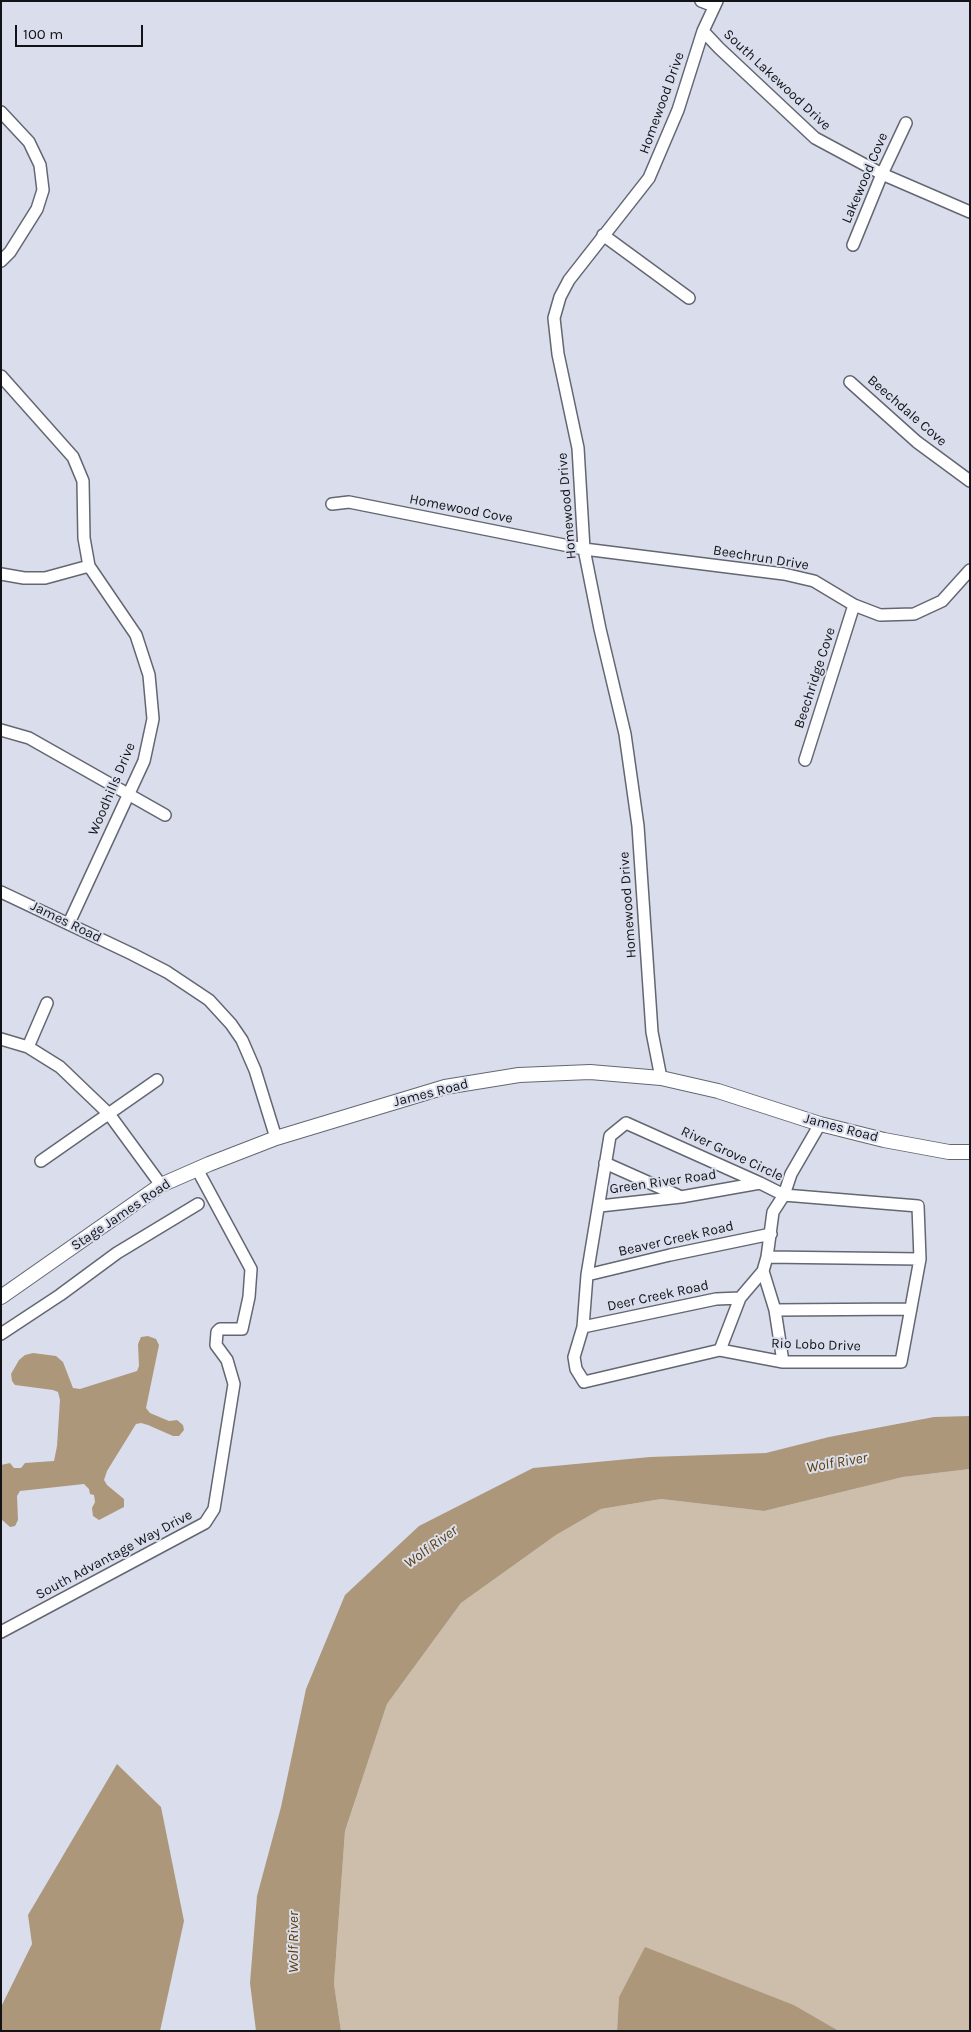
<!DOCTYPE html>
<html>
<head>
<meta charset="utf-8">
<style>
	body { margin:0 }
	#map { position:relative; width:971px; height:2032px; overflow:hidden; background:#dadeec; font-family:Karla,sans-serif }
	canvas { display:block }
	.frame { position:absolute; inset:0; border:2px solid #111317; pointer-events:none }
	.scale { position:absolute; left:15px; top:25px; width:128px; height:22px; box-sizing:border-box; border:2px solid #111317; border-top:0; padding-left:6px; font-size:15px; line-height:18px; white-space:nowrap; color:#111317; -webkit-text-stroke:4px #dadeec; paint-order:stroke }
</style>
</head>
<body>
<div id="map">
<canvas width="971" height="2032"></canvas>
<div class="frame"></div>
<div class="scale">100 m</div>
</div>
<script>
const context = document.querySelector('canvas').getContext('2d');
context.lineJoin = 'round';
function fill(path, color) {
  context.fillStyle = color;
  context.fill(path, 'evenodd');
}
function toPath(rows) {
  const path = new Path2D();
  for (const r of rows) {
    path.moveTo(r[0], r[1]);
    for (let i = 2; i < r.length; i += 2) path.lineTo(r[i], r[i + 1]);
  }
  return path;
}
function trace(path, color, width, dash) {
  context.strokeStyle = color;
  context.lineWidth = width;
  context.lineCap = dash ? 'butt' : 'round';
  context.setLineDash(dash || []);
  context.stroke(path);
}
function write(font, color, halo, rows, align = 'center') {
  context.font = font + ' Karla,sans-serif';
  context.lineWidth = 4;
  context.setLineDash([]);
  context.textBaseline = 'middle';
  context.strokeStyle = halo;
  context.fillStyle = color;
  for (const [text, x, y, turn = 0] of rows) {
    context.save();
    context.translate(x, y);
    context.rotate((+turn || 0) * Math.PI / 180);
    context.textAlign = isNaN(turn) ? turn : align;
    if (halo) context.strokeText(text, 0, 0);
    context.fillText(text, 0, 0);
    context.restore();
  }
}
fill(toPath([
	[970,1469,970,2031,839,2031,794,2005,645,1948,619,1997,617,2031,341,2031,334,1984,345,1831,387,1704,461,1603,556,1535,601,1509,661,1499,764,1511,903,1477]
]), '#ccbeab');
fill(toPath([
	[148,1336,156,1339,159,1345,146,1408,150,1413,169,1421,177,1420,183,1425,184,1430,179,1436,173,1436,148,1425,141,1423,136,1424,107,1471,104,1480,107,1485,124,1499,124,1507,99,1520,93,1516,92,1508,95,1502,94,1495,90,1494,89,1489,84,1484,20,1491,17,1496,18,1520,15,1526,10,1527,1,1519,1,1465,10,1463,14,1468,21,1468,25,1463,54,1461,57,1446,60,1400,58,1392,53,1390,15,1385,12,1381,11,1374,19,1360,25,1355,33,1353,56,1356,63,1362,73,1388,80,1389,137,1371,139,1366,138,1344,141,1337],
	[970,1416,970,1469,903,1477,764,1511,661,1499,601,1509,556,1535,461,1603,387,1704,345,1831,334,1984,341,2031,256,2031,250,1983,257,1896,281,1807,306,1689,345,1595,419,1526,533,1468,650,1457,766,1453,829,1437,934,1417],
	[117,1764,161,1807,184,1921,160,2031,1,2031,1,2007,32,1944,28,1915],
	[645,1947,794,2005,839,2031,617,2031,619,1997]
]), '#ad977a');
const minor = toPath([
	[701,1,714,6],
	[703,31,719,48,815,138,882,174,970,212],
	[1,112,29,142,40,165,43,190,37,209,10,252,1,261],
	[603,235,689,298],
	[853,245,882,174,906,123],
	[1,376,73,457,83,481,84,538,89,566,136,635,149,675,153,719,144,761,69,923],
	[850,382,917,442,970,481],
	[332,504,349,502,584,549,784,574,814,581,854,605,880,615,914,614,942,601,970,570],
	[1,574,24,578,45,578,89,566],
	[1,730,29,738,165,815],
	[805,760,854,605],
	[1,892,132,954,167,972,209,1000,231,1024,242,1040,255,1070,276,1138],
	[1,1039,28,1047,60,1067,109,1114,161,1185],
	[28,1047,47,1003],
	[661,1078,652,1032,638,826,625,734,600,629,584,549,578,448,558,354,554,318,560,297,569,280,649,178,678,110,703,31,717,1],
	[626,1123,760,1183,784,1195,918,1206,920,1259,901,1362,783,1362,720,1350,584,1382,576,1369,574,1357,583,1327,587,1275,610,1136,626,1123],
	[41,1161,157,1080],
	[605,1163,679,1196],
	[600,1206,681,1197,760,1183],
	[767,1257,920,1259],
	[587,1275,670,1255,771,1234],
	[775,1310,911,1309],
	[583,1327,716,1299,740,1298],
	[1,1334,60,1295,117,1253,198,1204],
	[720,1350,740,1298,763,1271],
	[783,1362,775,1310,763,1271,767,1257,773,1212,784,1195,791,1174,820,1124],
	[1,1632,205,1523,214,1509,234,1384,227,1360,216,1345,217,1332,220,1329,242,1329,249,1297,251,1269,197,1169]
]);
const major = toPath([
	[1,1297,161,1185,209,1164,276,1138,445,1087,519,1075,590,1072,661,1078,718,1091,820,1124,884,1140,949,1152,970,1152]
]);
trace(minor, '#636772', 14);
trace(major, '#636772', 16);
trace(minor, '#fff', 11);
trace(major, '#fff', 14);
write('14px', '#111317', '#dadeec', [
	["South Lakewood Drive",777,80,43],
	["Homewood Drive",662,103,-70],
	["Lakewood Cove",865,178,-67],
	["Beechdale Cove",907,411,41],
	["Homewood Drive",567,506,-95],
	["Homewood Cove",461,509,11],
	["Beechrun Drive",761,558,9],
	["Beechridge Cove",815,678,-72],
	["Woodhills Drive",112,789,-67],
	["Homewood Drive",628,905,-94],
	["James Road",66,922,26],
	["James Road",431,1093,-14],
	["James Road",841,1128,15],
	["River Grove Circle",732,1154,25],
	["Green River Road",663,1182,-8],
	["Stage James Road",121,1215,-34],
	["Beaver Creek Road",676,1239,-13],
	["Deer Creek Road",658,1296,-12],
	["Rio Lobo Drive",816,1345,2],
	["South Advantage Way Drive",114,1555,-28]
]);
write('italic 15px', '#5d3e07', '#dadeec', [
	["Wolf River",837,1463,-10],
	["Wolf River",431,1547,-36],
	["Wolf River",294,1942,-90]
]);
</script>
</body>
</html>
